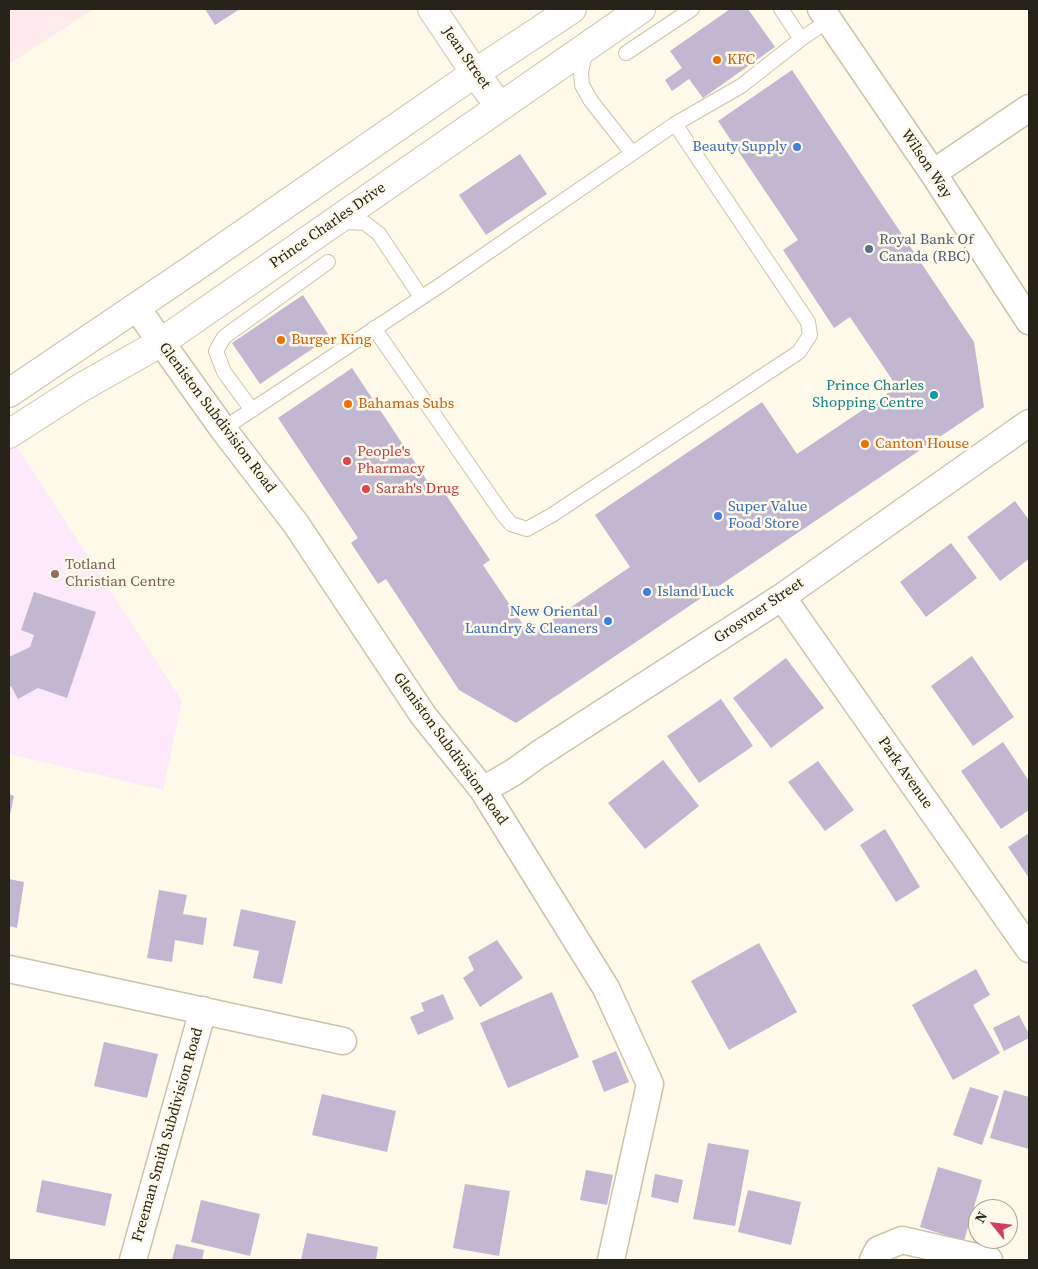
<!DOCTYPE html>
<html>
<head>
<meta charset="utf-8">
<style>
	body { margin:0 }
	#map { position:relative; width:1038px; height:1269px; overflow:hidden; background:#fff9e9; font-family:"Source Serif 4",serif }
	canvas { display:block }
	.frame { position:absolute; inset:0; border:10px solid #262319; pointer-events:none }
	.north { position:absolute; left:968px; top:1199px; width:50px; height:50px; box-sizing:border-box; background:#fff9e9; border:1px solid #a8a396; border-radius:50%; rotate:299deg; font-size:14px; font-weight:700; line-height:20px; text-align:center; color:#262319 }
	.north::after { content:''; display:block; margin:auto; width:18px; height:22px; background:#cf3f5f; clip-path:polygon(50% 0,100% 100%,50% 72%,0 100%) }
</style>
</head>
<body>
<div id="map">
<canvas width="1038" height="1269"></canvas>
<div class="frame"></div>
<div class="north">N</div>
</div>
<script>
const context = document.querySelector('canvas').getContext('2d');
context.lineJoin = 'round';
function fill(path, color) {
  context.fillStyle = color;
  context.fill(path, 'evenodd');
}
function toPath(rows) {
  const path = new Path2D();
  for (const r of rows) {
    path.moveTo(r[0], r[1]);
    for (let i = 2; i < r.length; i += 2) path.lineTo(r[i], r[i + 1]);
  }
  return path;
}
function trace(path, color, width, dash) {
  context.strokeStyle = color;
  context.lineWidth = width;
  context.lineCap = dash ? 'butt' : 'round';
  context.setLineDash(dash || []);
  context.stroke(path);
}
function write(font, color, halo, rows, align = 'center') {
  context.font = font + ' "Source Serif 4",serif';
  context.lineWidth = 5;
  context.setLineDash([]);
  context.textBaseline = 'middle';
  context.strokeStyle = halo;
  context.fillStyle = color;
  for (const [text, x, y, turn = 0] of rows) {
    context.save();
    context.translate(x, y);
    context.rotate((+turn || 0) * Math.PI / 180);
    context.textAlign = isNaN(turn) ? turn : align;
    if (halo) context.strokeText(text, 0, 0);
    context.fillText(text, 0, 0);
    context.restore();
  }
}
fill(toPath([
	[9,9,94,9,9,64]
]), '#fcebea');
fill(toPath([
	[15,444,182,701,163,790,9,754,9,448]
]), '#fce9f9');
fill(toPath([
	[205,9,240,9,215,25],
	[730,9,748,9,775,47,703,98,689,79,672,91,665,80,682,68,670,51],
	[792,70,974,342,984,407,516,723,459,690,386,579,378,584,351,543,358,538,278,418,352,368,432,488,438,483,490,560,483,565,530,635,630,567,595,515,762,402,797,454,897,387,850,317,834,328,783,250,798,240,718,121],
	[520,154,547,194,486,235,459,195],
	[303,295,330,337,260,384,232,343],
	[1015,501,1029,520,1029,559,1000,581,967,537],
	[951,543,977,578,926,617,900,582],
	[34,592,96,612,67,698,38,688,18,699,11,686,9,688,9,657,30,647,34,635,21,630],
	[972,656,1014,717,973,746,931,686],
	[786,658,824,708,771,748,733,698],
	[721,699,753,746,699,783,667,736],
	[1003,742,1029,781,1029,810,1001,829,961,771],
	[663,760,699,806,645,849,608,803],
	[818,761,854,810,825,831,788,782],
	[9,794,14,796,10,815,9,815],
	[885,829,920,887,896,902,860,845],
	[1029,833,1029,878,1008,847],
	[9,879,24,882,17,928,9,926],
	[159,890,187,895,183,914,207,918,203,945,175,940,172,962,147,958],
	[241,909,296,921,282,984,253,978,259,951,233,946],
	[497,940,523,978,480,1007,463,978,474,970,468,957],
	[759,943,797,1012,729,1050,691,981],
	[976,969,990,995,973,1005,1000,1053,953,1080,912,1005],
	[552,992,579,1057,508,1088,480,1023],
	[443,994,454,1019,418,1035,410,1017,424,1011,421,1003],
	[1019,1015,1029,1034,1029,1038,1004,1051,993,1028],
	[104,1042,158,1054,147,1098,94,1086],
	[616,1051,629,1082,604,1092,592,1061],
	[970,1087,999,1096,982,1145,953,1135],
	[1004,1090,1029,1097,1029,1149,990,1138],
	[322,1094,396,1111,387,1152,312,1135],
	[708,1143,749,1150,735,1226,693,1219],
	[938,1167,982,1180,964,1241,920,1227],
	[586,1170,613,1175,607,1205,580,1200],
	[655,1174,683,1180,678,1203,651,1197],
	[42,1180,112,1194,105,1226,36,1212],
	[465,1184,510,1191,499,1256,453,1248],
	[748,1190,801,1202,791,1245,738,1232],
	[201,1200,260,1214,250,1256,191,1242],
	[307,1233,378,1247,376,1260,301,1260],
	[176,1244,204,1250,202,1260,172,1260]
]), '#c1b7d1');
const lane = toPath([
	[781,9,801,39],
	[588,51,584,58,581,72,582,85,591,101,632,153],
	[626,53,692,9],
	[340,224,349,222,365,223,379,234,421,297],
	[374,328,502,513,511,524,527,529,552,515,799,352,810,335,808,322,675,124],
	[252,410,224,372,216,351,224,337,328,262],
	[223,429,442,284,675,124,741,86,801,39,829,20]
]);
const street = toPath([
	[821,9,933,173,1029,321],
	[933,173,1029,108],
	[136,307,223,429,296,524,423,715,483,790,606,988,650,1084,611,1260],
	[782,597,1029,949],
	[483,790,514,772,539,754,782,597,1029,423],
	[9,969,343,1041],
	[133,1260,203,1010],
	[873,1260,878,1250,902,1240,989,1260]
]);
const secondary = toPath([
	[432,9,475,73,500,107]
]);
const highway = toPath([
	[9,393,191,270,475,73,572,9],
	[9,434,82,387,160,343,641,9]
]);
trace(lane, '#ccc3a9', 16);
trace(street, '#ccc3a9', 29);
trace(secondary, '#ccc3a9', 30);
trace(highway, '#ccc3a9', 30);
trace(lane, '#fff', 14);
trace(street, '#fff', 26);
trace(secondary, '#fff', 28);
trace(highway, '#fff', 28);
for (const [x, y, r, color] of [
	[717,60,5,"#e8710a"],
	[797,147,5,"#3f7fe0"],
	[869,249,5,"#5c6f8a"],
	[281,340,5,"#e8710a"],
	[934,395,5,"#0f9aa8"],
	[348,404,5,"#e8710a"],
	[865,444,5,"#e8710a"],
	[347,461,5,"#e0444e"],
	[366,489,5,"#e0444e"],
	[718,516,5,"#3f7fe0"],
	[55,574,5,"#8d6e63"],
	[647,592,5,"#3f7fe0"],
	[608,621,5,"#3f7fe0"]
]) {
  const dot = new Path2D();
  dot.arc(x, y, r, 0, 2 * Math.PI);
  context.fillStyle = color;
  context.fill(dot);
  trace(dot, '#fff9e9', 2);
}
write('15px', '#262319', '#fff9e9', [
	["Jean Street",466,58,55],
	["Wilson Way",926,164,56],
	["Prince Charles Drive",328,226,-35],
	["Gleniston Subdivision Road",217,418,53],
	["Grosvner Street",759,611,-34],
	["Gleniston Subdivision Road",450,749,54],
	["Park Avenue",905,773,55],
	["Freeman Smith Subdivision Road",168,1135,-74]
]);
write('15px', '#c56008', '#fff9e9', [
	["KFC",727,60],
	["Burger King",291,340],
	["Bahamas Subs",358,404],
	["Canton House",875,444]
], 'left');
write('15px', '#366cbe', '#fff9e9', [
	["Beauty Supply",787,147],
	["Super Value",728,507,"left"],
	["Food Store",728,524,"left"],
	["Island Luck",657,592,"left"],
	["New Oriental",598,612],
	["Laundry & Cleaners",598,629]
], 'right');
write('15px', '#4e5e75', '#fff9e9', [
	["Royal Bank Of",879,240],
	["Canada (RBC)",879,257]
], 'left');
write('15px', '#0d838f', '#fff9e9', [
	["Prince Charles",924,386],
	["Shopping Centre",924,403]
], 'right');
write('15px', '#be3a42', '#fff9e9', [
	["People's",357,452],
	["Pharmacy",357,469],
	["Sarah's Drug",376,489]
], 'left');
write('15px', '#785e54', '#fff9e9', [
	["Totland",65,565],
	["Christian Centre",65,582]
], 'left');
</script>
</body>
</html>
